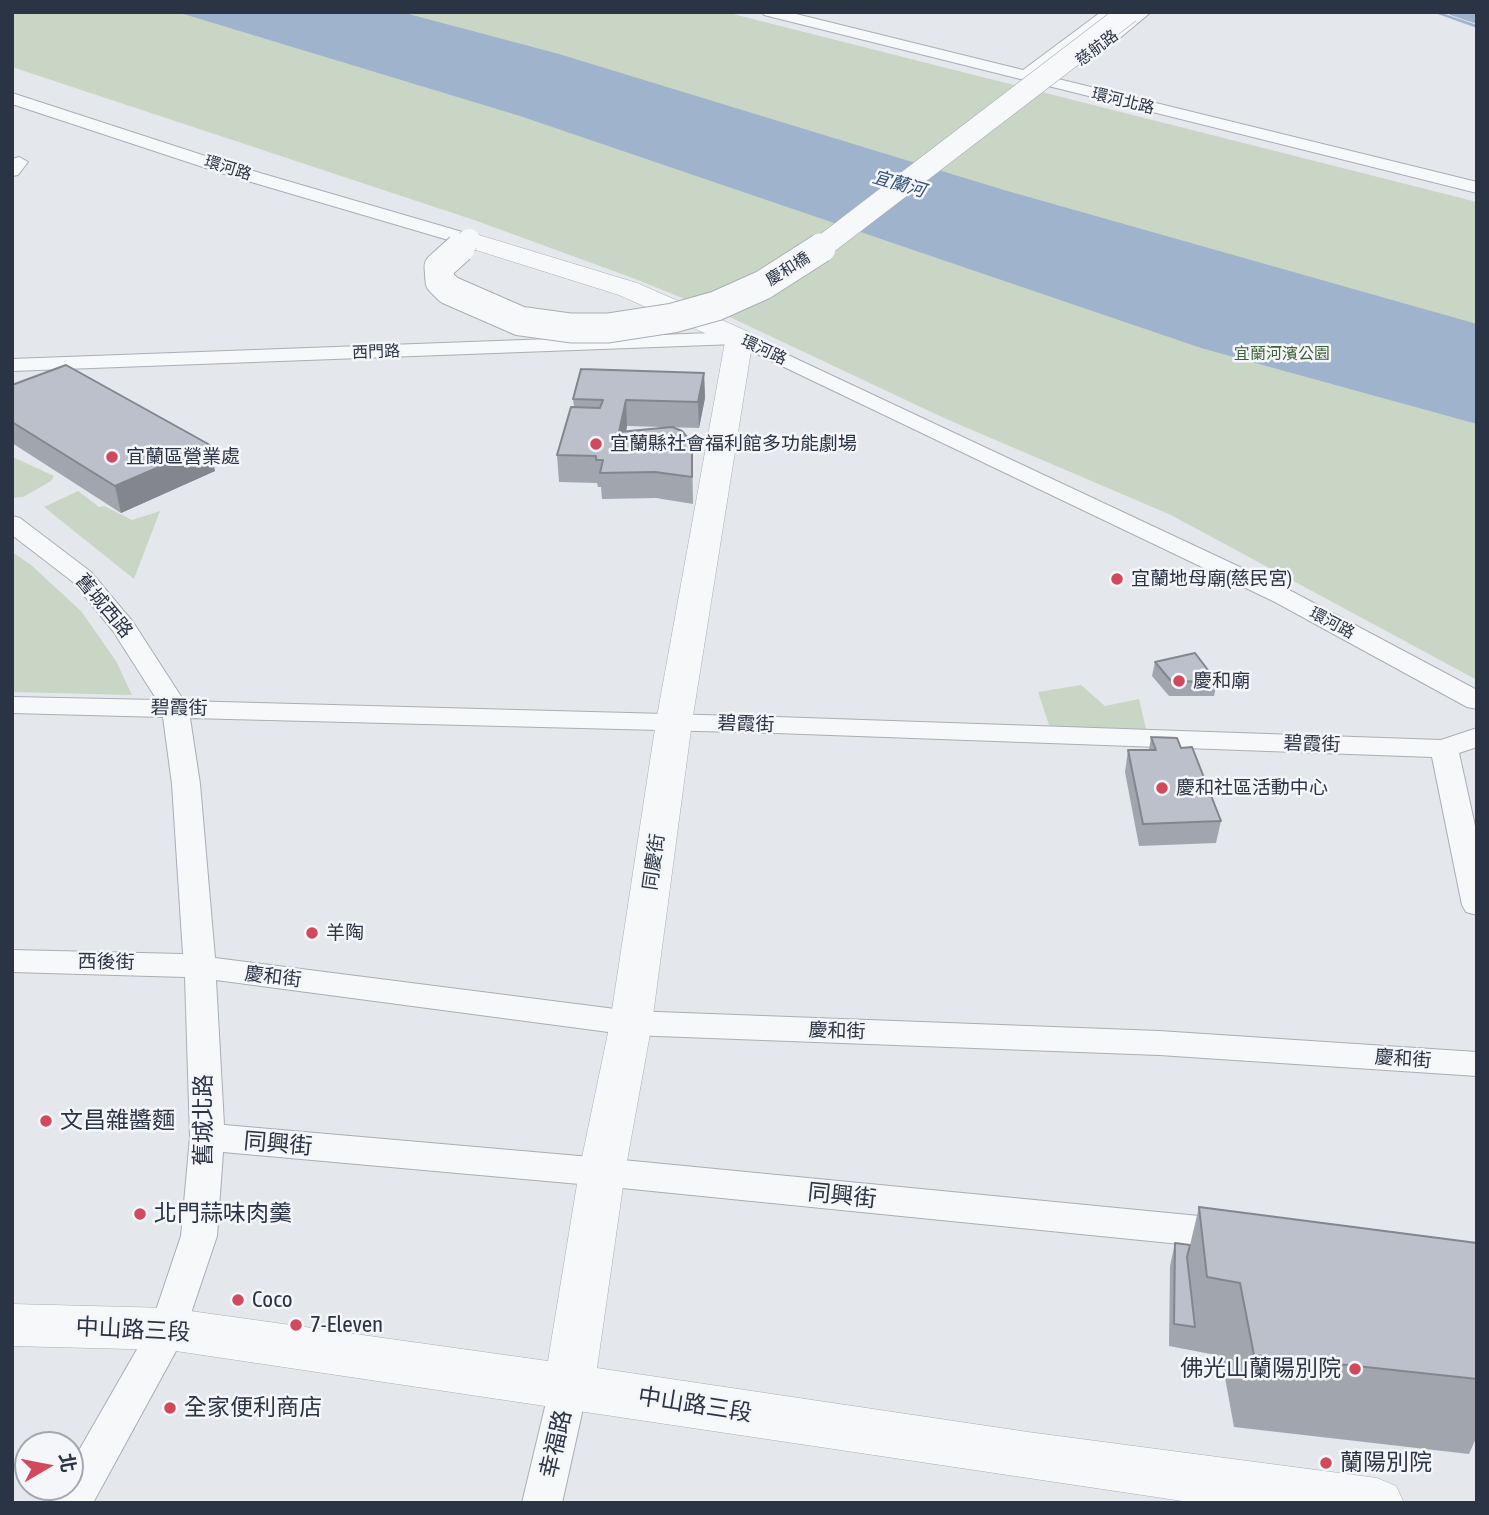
<!DOCTYPE html>
<html>
<head>
<meta charset="utf-8">
<style>
	body { margin:0 }
	#map { position:relative; width:1489px; height:1515px; overflow:hidden; background:#e4e7ec; font-family:"Asap Condensed","Noto Sans TC",sans-serif }
	canvas { display:block }
	.frame { position:absolute; inset:0; border:14px solid #2b3445; pointer-events:none }
	.north { position:absolute; left:14px; top:1431px; width:70px; height:70px; box-sizing:border-box; background:#f4f6f9; border:2px solid #a4a8b1; border-radius:50%; rotate:80deg; font-size:19px; font-weight:700; line-height:28px; text-align:center; color:#2b3445 }
	.north::after { content:''; display:block; margin:auto; width:24px; height:32px; background:#d1495b; clip-path:polygon(50% 0,100% 100%,50% 72%,0 100%) }
</style>
</head>
<body>
<div id="map">
<canvas width="1489" height="1515"></canvas>
<div class="frame"></div>
<div class="north">北</div>
</div>
<script>
const context = document.querySelector('canvas').getContext('2d');
context.lineJoin = 'round';
function fill(path, color) {
  context.fillStyle = color;
  context.fill(path, 'evenodd');
}
function toPath(rows) {
  const path = new Path2D();
  for (const r of rows) {
    path.moveTo(r[0], r[1]);
    for (let i = 2; i < r.length; i += 2) path.lineTo(r[i], r[i + 1]);
  }
  return path;
}
function trace(path, color, width, dash) {
  context.strokeStyle = color;
  context.lineWidth = width;
  context.lineCap = dash ? 'butt' : 'round';
  context.setLineDash(dash || []);
  context.stroke(path);
}
function write(font, color, halo, rows, align = 'center') {
  context.font = font + ' "Asap Condensed","Noto Sans TC",sans-serif';
  context.lineWidth = 5;
  context.setLineDash([]);
  context.textBaseline = 'middle';
  context.strokeStyle = halo;
  context.fillStyle = color;
  for (const [text, x, y, turn = 0] of rows) {
    context.save();
    context.translate(x, y);
    context.rotate((+turn || 0) * Math.PI / 180);
    context.textAlign = isNaN(turn) ? turn : align;
    if (halo) context.strokeText(text, 0, 0);
    context.fillText(text, 0, 0);
    context.restore();
  }
}
fill(toPath([
	[12,12,725,12,1477,202,1477,680,1171,515,944,418,734,319,638,280,477,221,12,67],
	[12,458,15,458,54,476,51,481,23,497,12,498],
	[78,491,99,507,104,506,132,520,160,511,134,579,44,507],
	[12,552,31,565,81,611,116,661,132,695,12,692],
	[1081,685,1105,706,1139,699,1146,729,1050,728,1038,692]
]), '#c9d6c5');
fill(toPath([
	[177,12,401,12,559,54,1004,190,1477,324,1477,424,1201,348,520,116]
]), '#9fb4cc');
fill(toPath([
	[1432,12,1439,12,1477,25,1477,28,1432,12]
]), '#9fb4cc');
fill(toPath([
	[1448,12,1477,14,1477,24,1450,15,1448,12]
]), '#9fb4cc');
const minor = toPath([
	[762,12,788,12,1023,70,1101,12,1118,12,1038,74,1477,182,1477,193,764,15,762,12],
	[1134,12,1151,12,1115,42,1103,42,1101,39,1103,36,1134,12],
	[12,93,236,166,476,236,479,240,469,246,462,244,224,174,12,104,12,93],
	[19,157,28,162,18,175,12,176,12,159,19,157],
	[739,332,1293,592,1477,690,1477,709,1467,707,1275,602,736,344,12,371,12,359,739,332],
	[12,516,20,518,91,572,133,622,184,701,776,717,1441,740,1477,728,1477,747,1459,753,1477,835,1477,915,1466,912,1462,905,1432,757,776,733,190,718,200,784,215,958,631,1011,1159,1031,1477,1052,1477,1076,1159,1055,631,1035,216,980,224,1125,602,1158,1230,1219,1243,1224,1248,1234,1243,1244,1230,1249,602,1186,223,1152,217,1236,182,1340,93,1503,51,1503,58,1487,70,1487,70,1466,151,1325,181,1236,190,1137,185,977,12,972,12,950,183,954,172,784,163,717,12,713,12,697,157,700,113,631,73,582,12,535,12,516],
	[569,1369,583,1374,588,1386,562,1503,522,1503,550,1386,555,1374,569,1369]
]);
const tertiary = toPath([
	[469,232,637,283,749,332,753,338,692,722,652,1023,625,1172,597,1368,1028,1432,1377,1478,1396,1486,1404,1503,1196,1503,169,1350,12,1346,12,1304,169,1308,548,1361,579,1172,610,1023,656,722,725,342,619,295,460,245,456,240,460,235,469,232]
]);
trace(minor, '#a9aeb7', 2);
trace(tertiary, '#a9aeb7', 1);
fill(minor, '#f7f8fa');
fill(tertiary, '#f7f8fa');
const tertiaryBridgeFar1 = toPath([
	[458,250,469,240],
	[818,250,1129,12]
]);
const tertiaryBridge = toPath([
	[460,248,439,267,440,281,449,290,520,321,571,328,608,328,673,318,716,306,763,285,821,248]
]);
trace(tertiaryBridgeFar1, '#a9aeb7', 23, []);
trace(tertiaryBridge, '#a9aeb7', 31, []);
trace(tertiaryBridgeFar1, '#f7f8fa', 22);
trace(tertiaryBridge, '#f7f8fa', 29);
fill(toPath([
	[704,373,705,398,699,428,627,426,626,432,692,443,693,504,656,498,602,499,601,487,598,487,597,483,559,482,557,455,574,407,573,399],
	[12,385,215,471,121,513,12,443],
	[1155,662,1217,682,1214,696,1169,696,1152,676],
	[1151,737,1221,821,1216,843,1139,846,1125,772,1128,750,1149,750],
	[1199,1207,1477,1243,1477,1436,1469,1454,1234,1427,1221,1356,1169,1346,1170,1266,1175,1243,1190,1245]
]), '#a1a5ae');
fill(toPath([
	[704,373,705,398,699,428,698,402],
	[626,400,627,426,620,458,619,432],
	[210,445,215,471,121,513,115,486]
]), '#83868d');
const building = toPath([
	[66,365,210,445,115,486,12,422,12,385,66,365],
	[581,369,704,373,698,402,626,400,619,432,672,427,682,431,692,443,692,477,655,472,600,473,603,460,596,460,596,456,557,455,571,407,600,408,603,400,573,399,581,369],
	[1195,653,1217,682,1171,681,1155,662,1195,653],
	[1151,737,1177,738,1181,748,1192,747,1221,821,1143,824,1128,750,1156,750,1151,737],
	[1199,1207,1477,1243,1477,1379,1254,1355,1240,1283,1207,1277,1199,1207],
	[1175,1243,1190,1245,1187,1257,1195,1327,1174,1324,1175,1243]
]);
fill(building, '#bbc0ca');
trace(building, '#83868d', 2);
for (const [x, y, r, color] of [
	[596,444,7,"#d1495b"],
	[112,457,7,"#d1495b"],
	[1117,579,7,"#d1495b"],
	[1179,681,7,"#d1495b"],
	[1162,788,7,"#d1495b"],
	[312,933,7,"#d1495b"],
	[46,1121,7,"#d1495b"],
	[140,1214,7,"#d1495b"],
	[238,1300,7,"#d1495b"],
	[296,1325,7,"#d1495b"],
	[1355,1369,7,"#d1495b"],
	[170,1408,7,"#d1495b"],
	[1326,1463,7,"#d1495b"]
]) {
  const dot = new Path2D();
  dot.arc(x, y, r, 0, 2 * Math.PI);
  context.fillStyle = color;
  context.fill(dot);
  trace(dot, '#f4f6f9', 2.5);
}
write('16px', '#2b3445', '#f4f6f9', [
	["慈航路",1097,48,-37],
	["環河北路",1123,101,14],
	["環河路",228,168,17],
	["慶和橋",788,269,-32],
	["環河路",764,350,25],
	["西門路",376,352,-2],
	["環河路",1332,623,28]
]);
write('16px', '#3f6138', '#f4f6f9', [
	["宜蘭河濱公園",1282,354]
]);
write('italic 18px', '#34527a', '#f4f6f9', [
	["宜蘭河",899,184,16]
]);
write('19px', '#2b3445', '#f4f6f9', [
	["宜蘭縣社會福利館多功能劇場",610,444],
	["宜蘭區營業處",126,457],
	["宜蘭地母廟(慈民宮)",1131,579],
	["慶和廟",1193,681],
	["慶和社區活動中心",1176,788],
	["羊陶",326,933]
], 'left');
write('19px', '#2b3445', '#f4f6f9', [
	["舊城西路",104,606,50],
	["碧霞街",179,708,1],
	["碧霞街",746,724,2],
	["碧霞街",1312,744,2],
	["同慶街",654,862,-82],
	["西後街",106,962,1],
	["慶和街",273,977,7],
	["慶和街",837,1031,2],
	["慶和街",1403,1059,4]
]);
write('23px', '#2b3445', '#f4f6f9', [
	["舊城北路",204,1120,-90],
	["同興街",278,1144,5],
	["同興街",842,1196,6],
	["中山路三段",133,1330,3],
	["中山路三段",695,1405,9],
	["幸福路",556,1444,-77]
]);
write('23px', '#2b3445', '#f4f6f9', [
	["文昌雜醬麵",60,1121],
	["北門蒜味肉羹",154,1214],
	["Coco",252,1300],
	["7-Eleven",310,1325],
	["佛光山蘭陽別院",1341,1369,"right"],
	["全家便利商店",184,1408],
	["蘭陽別院",1340,1463]
], 'left');
</script>
</body>
</html>
